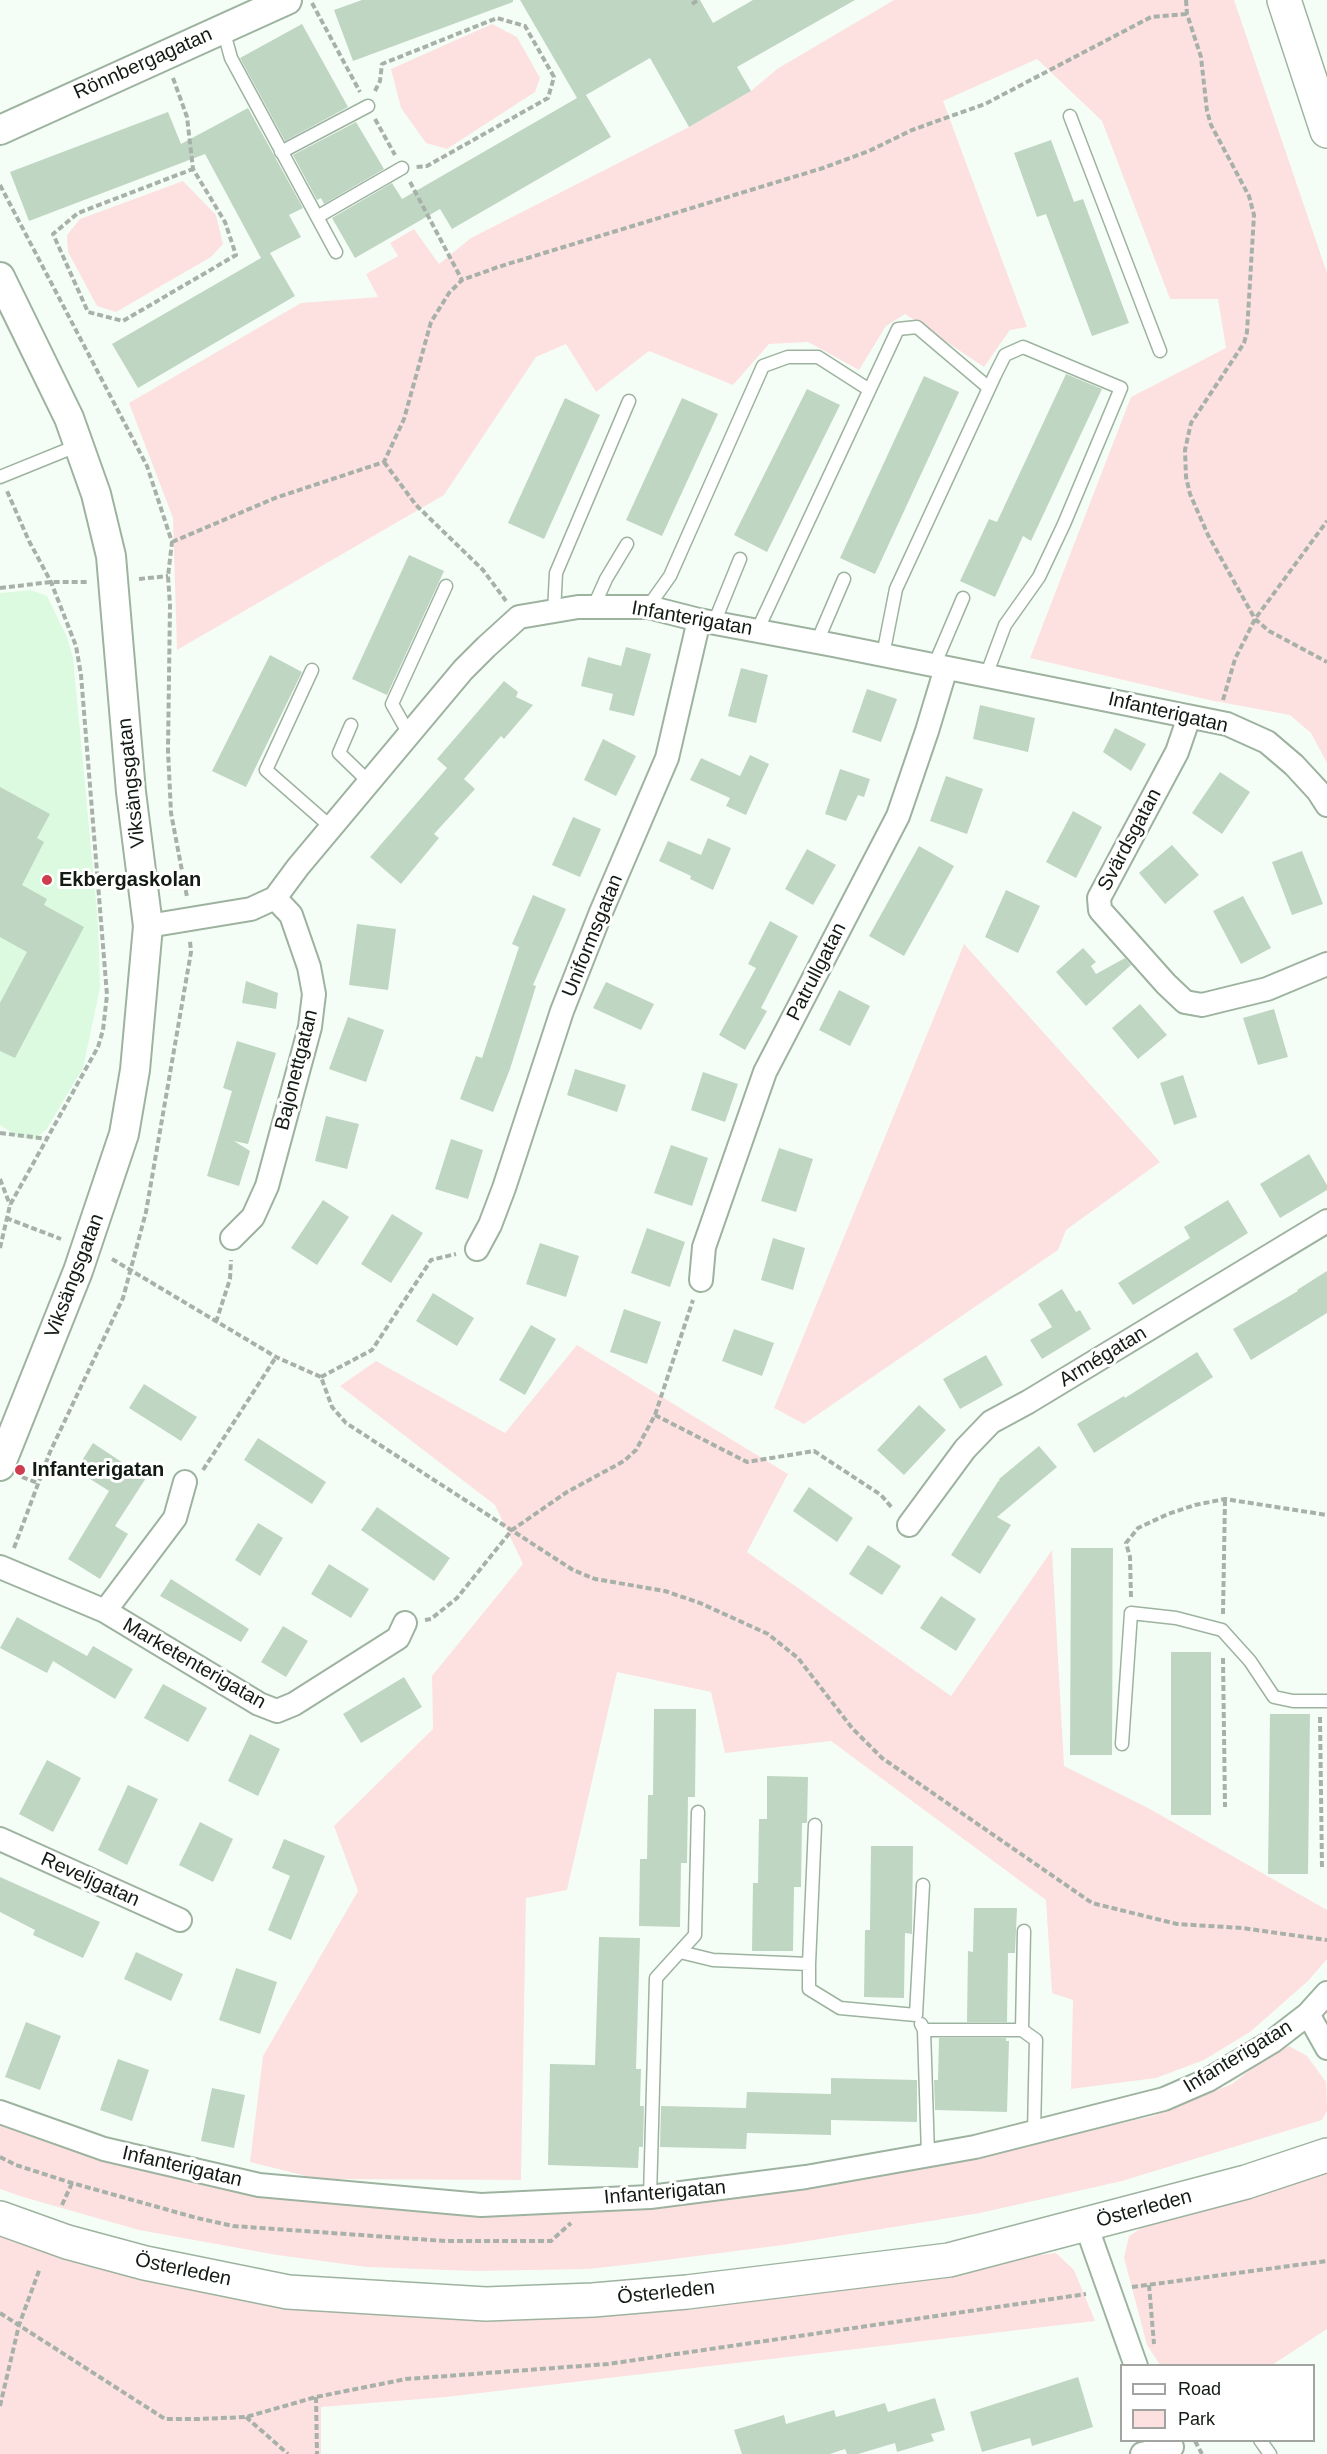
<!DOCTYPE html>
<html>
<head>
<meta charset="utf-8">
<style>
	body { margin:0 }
	#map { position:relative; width:1327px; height:2454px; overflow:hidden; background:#f5fef6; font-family:Helvetica,sans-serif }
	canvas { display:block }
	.legend { position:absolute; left:1120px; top:2364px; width:195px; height:78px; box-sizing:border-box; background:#fff; border:2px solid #a1a4a1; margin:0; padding:8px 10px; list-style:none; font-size:18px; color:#131b14 }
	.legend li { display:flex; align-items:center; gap:12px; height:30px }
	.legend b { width:30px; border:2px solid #a1a4a1 }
</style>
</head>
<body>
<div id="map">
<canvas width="1327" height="2454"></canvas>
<ul class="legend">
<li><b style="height:8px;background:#fff"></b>Road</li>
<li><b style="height:16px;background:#fde1e0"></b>Park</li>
</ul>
</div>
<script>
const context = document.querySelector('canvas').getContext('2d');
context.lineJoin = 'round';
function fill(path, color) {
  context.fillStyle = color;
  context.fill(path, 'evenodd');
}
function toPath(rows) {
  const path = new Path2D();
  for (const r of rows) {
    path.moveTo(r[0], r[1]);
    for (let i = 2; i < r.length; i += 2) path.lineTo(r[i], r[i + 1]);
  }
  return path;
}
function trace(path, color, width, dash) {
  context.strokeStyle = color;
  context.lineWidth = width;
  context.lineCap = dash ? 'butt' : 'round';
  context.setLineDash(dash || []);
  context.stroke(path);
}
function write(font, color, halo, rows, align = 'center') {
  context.font = font + ' Helvetica,sans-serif';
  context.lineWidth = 6;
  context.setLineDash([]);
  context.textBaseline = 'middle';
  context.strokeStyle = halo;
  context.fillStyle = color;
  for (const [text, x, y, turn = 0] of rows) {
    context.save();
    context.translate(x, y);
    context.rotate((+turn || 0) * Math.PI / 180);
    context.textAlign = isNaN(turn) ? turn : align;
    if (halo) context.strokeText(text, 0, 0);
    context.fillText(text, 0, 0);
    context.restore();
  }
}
fill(toPath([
	[31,590,47,596,67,637,73,658,98,922,100,988,83,1068,46,1130,32,1140,15,1135,0,1125,0,593]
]), '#dcfae0');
fill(toPath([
	[894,0,1234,0,1327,273,1327,763,1311,733,1290,715,1209,700,1030,658,1131,397,1226,348,1218,299,1170,299,1102,121,1037,59,943,101,1027,327,1010,330,984,367,905,314,886,326,859,370,808,342,769,344,733,385,649,351,596,392,566,344,536,357,444,495,177,650,173,518,129,403,301,303,378,297,366,274,398,256,390,243,414,229,439,264,471,238,689,127,751,91,777,69],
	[492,24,517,37,540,78,535,92,447,149,426,143,401,108,391,69],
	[183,181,216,215,223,244,211,257,116,312,97,306,68,252,67,235,80,219],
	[964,944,1160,1162,1066,1230,1058,1250,804,1424,774,1408],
	[577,1345,788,1474,747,1552,951,1696,1052,1550,1064,1766,1150,1809,1327,1910,1327,1959,1308,1981,1250,2032,1204,2060,1156,2078,1071,2089,1073,2000,1052,1993,1046,1900,831,1741,725,1753,711,1692,617,1672,567,1890,526,1898,521,2180,318,2179,250,2162,263,2056,358,1891,334,1826,433,1729,432,1676,523,1564,495,1505,340,1386,376,1361,505,1433],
	[1289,2046,1307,2056,1326,2082,1327,2111,1322,2120,1122,2181,980,2213,783,2245,642,2263,589,2269,474,2271,367,2267,277,2255,139,2230,23,2197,0,2189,0,2123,242,2189,317,2202,420,2208,646,2209,727,2199,931,2166,1153,2116,1232,2084,1263,2060],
	[1327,2170,1327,2329,1272,2365,1160,2365,1147,2345,1124,2258,1129,2236,1146,2225],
	[0,2230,102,2266,224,2297,355,2313,532,2312,977,2269,1032,2256,1056,2253,1074,2270,1095,2321,446,2397,321,2407,321,2454,0,2454]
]), '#fde1e0');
fill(toPath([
	[362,0,513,0,513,2,353,61,334,10],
	[520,0,700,0,713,23,753,0,855,0,737,67,751,91,689,127,650,58,586,95,611,137,452,229,440,209,355,258,332,218,392,183,402,199,577,98],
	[302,24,348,107,285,141,240,58],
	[248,108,303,208,289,215,301,237,270,253,295,296,138,388,112,344,261,258,205,154,29,221,10,172,168,112,181,144],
	[356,122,384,169,324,204,321,198,317,200,293,155],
	[1051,140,1074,202,1083,199,1129,323,1092,336,1046,214,1037,217,1014,153],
	[1066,374,1102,389,1031,541,1023,536,995,597,960,581,989,519,997,522],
	[924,376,959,392,875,574,840,558],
	[807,389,840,405,767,552,734,535],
	[565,398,600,415,544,539,508,523],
	[682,398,718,414,662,536,626,520],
	[409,555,444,571,387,695,352,679],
	[626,647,651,654,634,716,609,710,613,694,581,686,588,657,621,666],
	[270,655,302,672,246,787,212,771],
	[741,668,768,675,756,723,728,716],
	[504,681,518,692,516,697,533,705,504,739,501,736,464,779,475,789,434,834,439,838,401,884,370,857,447,768,437,759],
	[867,689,897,699,881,742,852,732],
	[980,705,1035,718,1028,752,973,739],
	[1115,728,1146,744,1131,771,1103,752],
	[603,739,636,756,616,796,584,780],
	[750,755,769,764,746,815,726,806,730,798,690,780,701,758,740,776],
	[840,769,870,779,864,797,858,795,846,821,825,814],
	[1220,772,1250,792,1222,834,1192,813],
	[946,776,983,789,967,834,930,821],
	[0,787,50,814,37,838,44,842,22,885,47,899,44,905,84,927,15,1058,0,1051,0,1003,27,952,0,937],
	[1073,811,1102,827,1076,878,1046,862],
	[573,817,601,829,580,877,552,865],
	[708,838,731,848,713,890,690,879,691,876,659,861,668,841,701,855],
	[1172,845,1199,875,1165,904,1139,873],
	[919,846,954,866,904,956,869,936],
	[807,849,836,865,813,905,785,889],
	[1302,851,1323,904,1292,915,1272,862],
	[1006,890,1040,906,1018,953,985,937],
	[533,895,566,909,533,985,536,986,510,1069,493,1112,460,1099,476,1056,482,1058,519,947,512,944],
	[1243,896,1271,948,1241,964,1213,911],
	[770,921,798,936,761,1008,767,1011,745,1050,719,1035,756,968,748,964],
	[357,924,396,929,388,990,349,985],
	[1083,948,1096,962,1091,966,1096,974,1125,958,1131,965,1086,1006,1056,972],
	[246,981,278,993,276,1009,242,1003],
	[606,982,654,1004,641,1030,593,1008],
	[839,990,870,1006,850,1046,819,1030],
	[1140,1004,1167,1035,1138,1059,1112,1028],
	[1274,1009,1288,1057,1258,1065,1243,1018],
	[348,1017,384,1030,366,1082,329,1069],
	[237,1041,276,1053,248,1144,234,1141,250,1151,239,1186,207,1176,232,1091,223,1088],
	[575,1069,626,1085,617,1112,567,1095],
	[703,1072,738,1084,725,1122,691,1110],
	[1183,1075,1197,1117,1174,1125,1160,1083],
	[326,1116,359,1124,347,1169,315,1161],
	[451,1139,483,1150,468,1199,435,1189],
	[671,1145,708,1158,692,1206,654,1193],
	[779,1148,813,1159,796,1212,761,1201],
	[1309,1154,1327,1185,1327,1190,1280,1218,1260,1184],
	[323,1200,349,1217,317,1265,291,1248],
	[1228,1200,1248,1233,1133,1305,1118,1283,1190,1238,1184,1227],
	[392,1214,423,1233,391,1283,361,1264],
	[647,1228,685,1242,670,1287,631,1273],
	[773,1238,805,1248,793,1290,761,1280],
	[540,1243,579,1256,566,1297,526,1284],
	[1327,1271,1327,1313,1251,1360,1233,1329,1298,1291,1297,1290],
	[1062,1289,1076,1312,1080,1310,1091,1329,1042,1359,1030,1340,1052,1327,1038,1304],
	[433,1293,474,1318,457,1346,416,1321],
	[624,1309,661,1322,647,1364,610,1352],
	[531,1325,556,1339,525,1395,499,1380],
	[734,1329,774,1343,762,1376,722,1361],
	[1197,1352,1213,1377,1094,1453,1077,1424,1124,1396,1125,1398],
	[986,1355,1003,1385,960,1409,943,1379],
	[144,1384,197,1417,181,1441,129,1408],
	[919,1405,946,1430,904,1475,877,1450],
	[258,1438,326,1482,312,1504,244,1460],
	[93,1443,146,1478,115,1526,128,1534,100,1579,68,1559,109,1491,76,1470],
	[1039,1446,1057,1467,997,1517,1011,1525,980,1574,951,1555,999,1480,1001,1482,999,1479],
	[809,1487,853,1518,837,1542,793,1511],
	[377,1507,450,1558,434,1581,361,1530],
	[258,1523,283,1538,260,1576,235,1560],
	[868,1545,901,1566,882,1595,849,1574],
	[1071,1548,1113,1548,1112,1755,1070,1755],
	[329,1564,369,1589,351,1618,311,1594],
	[171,1579,249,1629,241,1642,160,1596],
	[941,1596,976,1619,956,1651,920,1628],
	[17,1617,87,1656,93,1646,133,1669,115,1699,53,1661,47,1673,0,1648],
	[283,1626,308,1641,286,1677,261,1662],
	[1171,1652,1211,1652,1211,1815,1171,1815],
	[404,1677,422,1707,361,1743,343,1714],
	[163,1684,207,1708,188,1742,144,1718],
	[654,1709,696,1709,695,1797,688,1797,687,1863,681,1863,680,1927,639,1926,640,1859,647,1859,648,1795,653,1795],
	[1270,1714,1310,1714,1308,1874,1268,1874],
	[250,1734,280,1749,258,1796,228,1781],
	[47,1760,81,1778,53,1832,19,1814],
	[767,1776,808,1777,807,1823,802,1823,801,1887,794,1887,793,1951,752,1951,753,1883,758,1883,759,1819,767,1819],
	[128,1785,158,1799,127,1865,98,1850],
	[200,1822,233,1839,213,1882,179,1865],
	[284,1839,325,1856,291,1940,268,1930,290,1876,272,1868],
	[871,1846,913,1846,912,1934,905,1933,904,1998,864,1997,865,1930,870,1930],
	[0,1877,100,1922,83,1958,33,1935,35,1930,0,1912],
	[974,1908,1017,1908,1015,1953,1008,1953,1007,2022,967,2022,968,1951,973,1952],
	[599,1937,640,1938,636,2069,641,2069,640,2106,644,2106,643,2147,639,2147,638,2168,548,2165,550,2064,595,2065],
	[136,1952,183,1974,171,2001,124,1979],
	[236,1968,277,1982,260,2034,219,2020],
	[26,2022,61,2036,40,2090,5,2077],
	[939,2038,1006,2038,1006,2041,1009,2041,1007,2112,935,2110,934,2080,938,2080],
	[118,2059,149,2070,132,2121,100,2110],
	[831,2078,917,2080,917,2122,831,2120,831,2135,747,2133,746,2149,660,2147,661,2106,746,2108,747,2092,831,2094],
	[212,2088,245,2095,234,2148,201,2141],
	[1078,2377,1093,2427,1032,2446,1030,2438,982,2452,970,2412],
	[935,2398,945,2430,931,2434,934,2441,897,2452,895,2443,858,2454,847,2454,845,2449,830,2454,742,2454,734,2430,784,2415,786,2424,834,2410,836,2417,885,2403,888,2412]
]), '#bfd6c2');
const service = toPath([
	[223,29,231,58,336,252],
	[1070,116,1160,351],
	[281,152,368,106],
	[317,217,402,168],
	[0,477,79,445],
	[594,606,606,579,627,544],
	[648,607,670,576,763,366,788,357,818,357,868,389],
	[554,612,556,573,629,401],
	[714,623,740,559],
	[757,631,898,329,917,327,989,388],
	[817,642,844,579],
	[883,655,896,589,995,375,1005,355,1023,347,1121,388,1064,524,1039,577,1005,625,986,676],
	[934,666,963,598],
	[312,670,266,770,331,827],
	[351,725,339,753,369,782],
	[409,734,392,704,446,586],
	[1122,1744,1131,1613,1176,1618,1222,1630,1250,1661,1274,1697,1293,1701,1327,1701],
	[680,1952,713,1960,809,1964,815,1825],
	[809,1964,809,1989,840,2008,916,2015,923,1885],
	[921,2024,924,2030,928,2155],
	[924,2030,1022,2030,1024,1931],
	[1022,2030,1036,2040,1034,2133],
	[650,2197,656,1978,695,1935,698,1812],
	[1260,2440,1270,2454]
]);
const minor = toPath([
	[1189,717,1177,752,1099,898,1100,910,1166,984,1185,1002,1202,1005,1267,989,1327,964],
	[148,926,251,909,275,898,298,867,463,670,486,647,519,617,578,607,648,607,699,620,833,645,1227,724,1267,742,1294,765,1318,791,1327,805],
	[232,1238,253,1217,267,1186,310,1027,314,994,309,967,291,915,275,898],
	[477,1249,490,1225,504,1188,562,1011,601,912,667,758,699,620],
	[701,1280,704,1247,765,1072,898,816,927,731,946,668],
	[909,1525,965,1449,991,1422,1028,1402,1327,1221],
	[0,1567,105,1611,259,1704,277,1711,294,1704,398,1638,405,1623],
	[105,1611,175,1518,185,1482],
	[0,1839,180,1920],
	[1308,2014,1327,2048],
	[0,2112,104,2149,259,2185,481,2205,650,2197,806,2177,975,2147,1164,2099,1208,2080,1273,2041,1308,2014,1327,1993],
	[1086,2225,1136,2366],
	[1142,2454,1172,2447]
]);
const tertiary = toPath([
	[0,130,287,0],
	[0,277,69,418,96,494,111,556,131,792,148,926,135,1070,124,1134,78,1271,0,1466]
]);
const secondary = toPath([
	[0,2218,67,2242,145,2263,288,2292,486,2304,593,2300,687,2292,949,2260,1246,2182,1327,2155]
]);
const motorway = toPath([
	[1284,0,1327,131]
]);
trace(service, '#9db3a0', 15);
trace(minor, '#9db3a0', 26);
trace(tertiary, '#9db3a0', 32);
trace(secondary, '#9db3a0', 36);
trace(motorway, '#9db3a0', 36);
trace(toPath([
	[1186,0,1187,14,1201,57,1207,111,1211,125,1249,196,1254,215,1247,332,1244,343,1191,423,1185,450,1186,477,1190,494,1208,535,1255,619,1269,631,1327,662],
	[312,3,360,92],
	[692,4,698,0],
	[173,78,187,117,193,169,225,222,236,255,123,321,88,312,53,234,78,213,193,169],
	[375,91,380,81,382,64,497,18,525,26,554,77,548,98,427,166,416,167],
	[375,119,395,155],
	[410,182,462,280],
	[0,185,147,466,172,542,168,576,170,605,168,750,171,813,187,897],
	[384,462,416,505,483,570,506,601],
	[172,542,275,498,384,462,404,419,431,322,449,293,462,280,498,267,823,168,869,151,912,130,985,104,1151,17,1187,14],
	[139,579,168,576],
	[0,588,51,582,88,582],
	[1223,700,1235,659,1255,619,1327,521],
	[0,1133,48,1139],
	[0,1179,10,1205],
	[6,1218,61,1239],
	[0,1248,10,1205,98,1047,103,1030,107,995,81,675,76,646,51,582,29,541,7,491],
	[112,1259,276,1357,321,1377,332,1407,346,1423,573,1570,595,1579,665,1591,700,1603,768,1634,798,1658,852,1728,882,1758,1092,1903,1177,1924,1242,1928,1327,1940],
	[216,1322,230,1279,231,1260],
	[321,1377,372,1350,431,1260,456,1254],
	[655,1415,747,1462,814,1451,881,1495,893,1509],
	[203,1470,276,1357],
	[22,1477,38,1483],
	[14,1548,50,1452,123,1298,146,1212,191,952,190,941],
	[1131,1597,1130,1557,1126,1543,1138,1528,1168,1514,1195,1505,1225,1499,1327,1515],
	[1223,1614,1225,1499],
	[425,1620,431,1619,457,1598,512,1530,567,1492,624,1461,636,1450,655,1415,693,1300],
	[1223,1658,1225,1807],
	[1320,1717,1322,1869],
	[0,2157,16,2165,72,2183,197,2218,233,2226,445,2241,551,2241,571,2223],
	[62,2205,72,2183],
	[1149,2285,1154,2344],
	[1132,2287,1327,2261],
	[0,2313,165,2419,198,2419,246,2417,316,2397,406,2379,608,2364,1086,2294],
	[316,2397,317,2454],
	[0,2406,19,2325,40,2268],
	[246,2417,288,2454],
	[1195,2441,1202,2454]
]), '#a8b1a9', 4, [6, 3]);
trace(service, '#fff', 12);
trace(minor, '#fff', 22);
trace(tertiary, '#fff', 28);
trace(secondary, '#fff', 33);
trace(motorway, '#fff', 33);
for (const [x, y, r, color] of [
	[47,880,6,"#cd3d4e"],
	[20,1470,6,"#cd3d4e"]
]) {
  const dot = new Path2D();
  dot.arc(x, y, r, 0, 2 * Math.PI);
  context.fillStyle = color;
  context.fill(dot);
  trace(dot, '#fff', 2);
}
write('20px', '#131b14', '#fff', [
	["Rönnbergagatan",143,64,-24],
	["Infanterigatan",692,619,10],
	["Infanterigatan",1168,713,13],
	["Viksängsgatan",132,783,-96],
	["Svärdsgatan",1130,840,-62],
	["Uniformsgatan",593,936,-68],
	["Patrullgatan",817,972,-63],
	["Bajonettgatan",297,1070,-76],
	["Viksängsgatan",75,1276,-69],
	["Armégatan",1103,1357,-31],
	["Marketenterigatan",194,1664,30],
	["Reveljgatan",90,1880,24],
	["Infanterigatan",1238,2057,-31],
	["Infanterigatan",182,2167,13],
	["Infanterigatan",665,2193,-5],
	["Österleden",1144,2209,-15],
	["Österleden",183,2270,12],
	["Österleden",666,2293,-6]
]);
write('bold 20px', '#131b14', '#fff', [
	["Ekbergaskolan",59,880],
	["Infanterigatan",32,1470]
], 'left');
</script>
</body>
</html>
